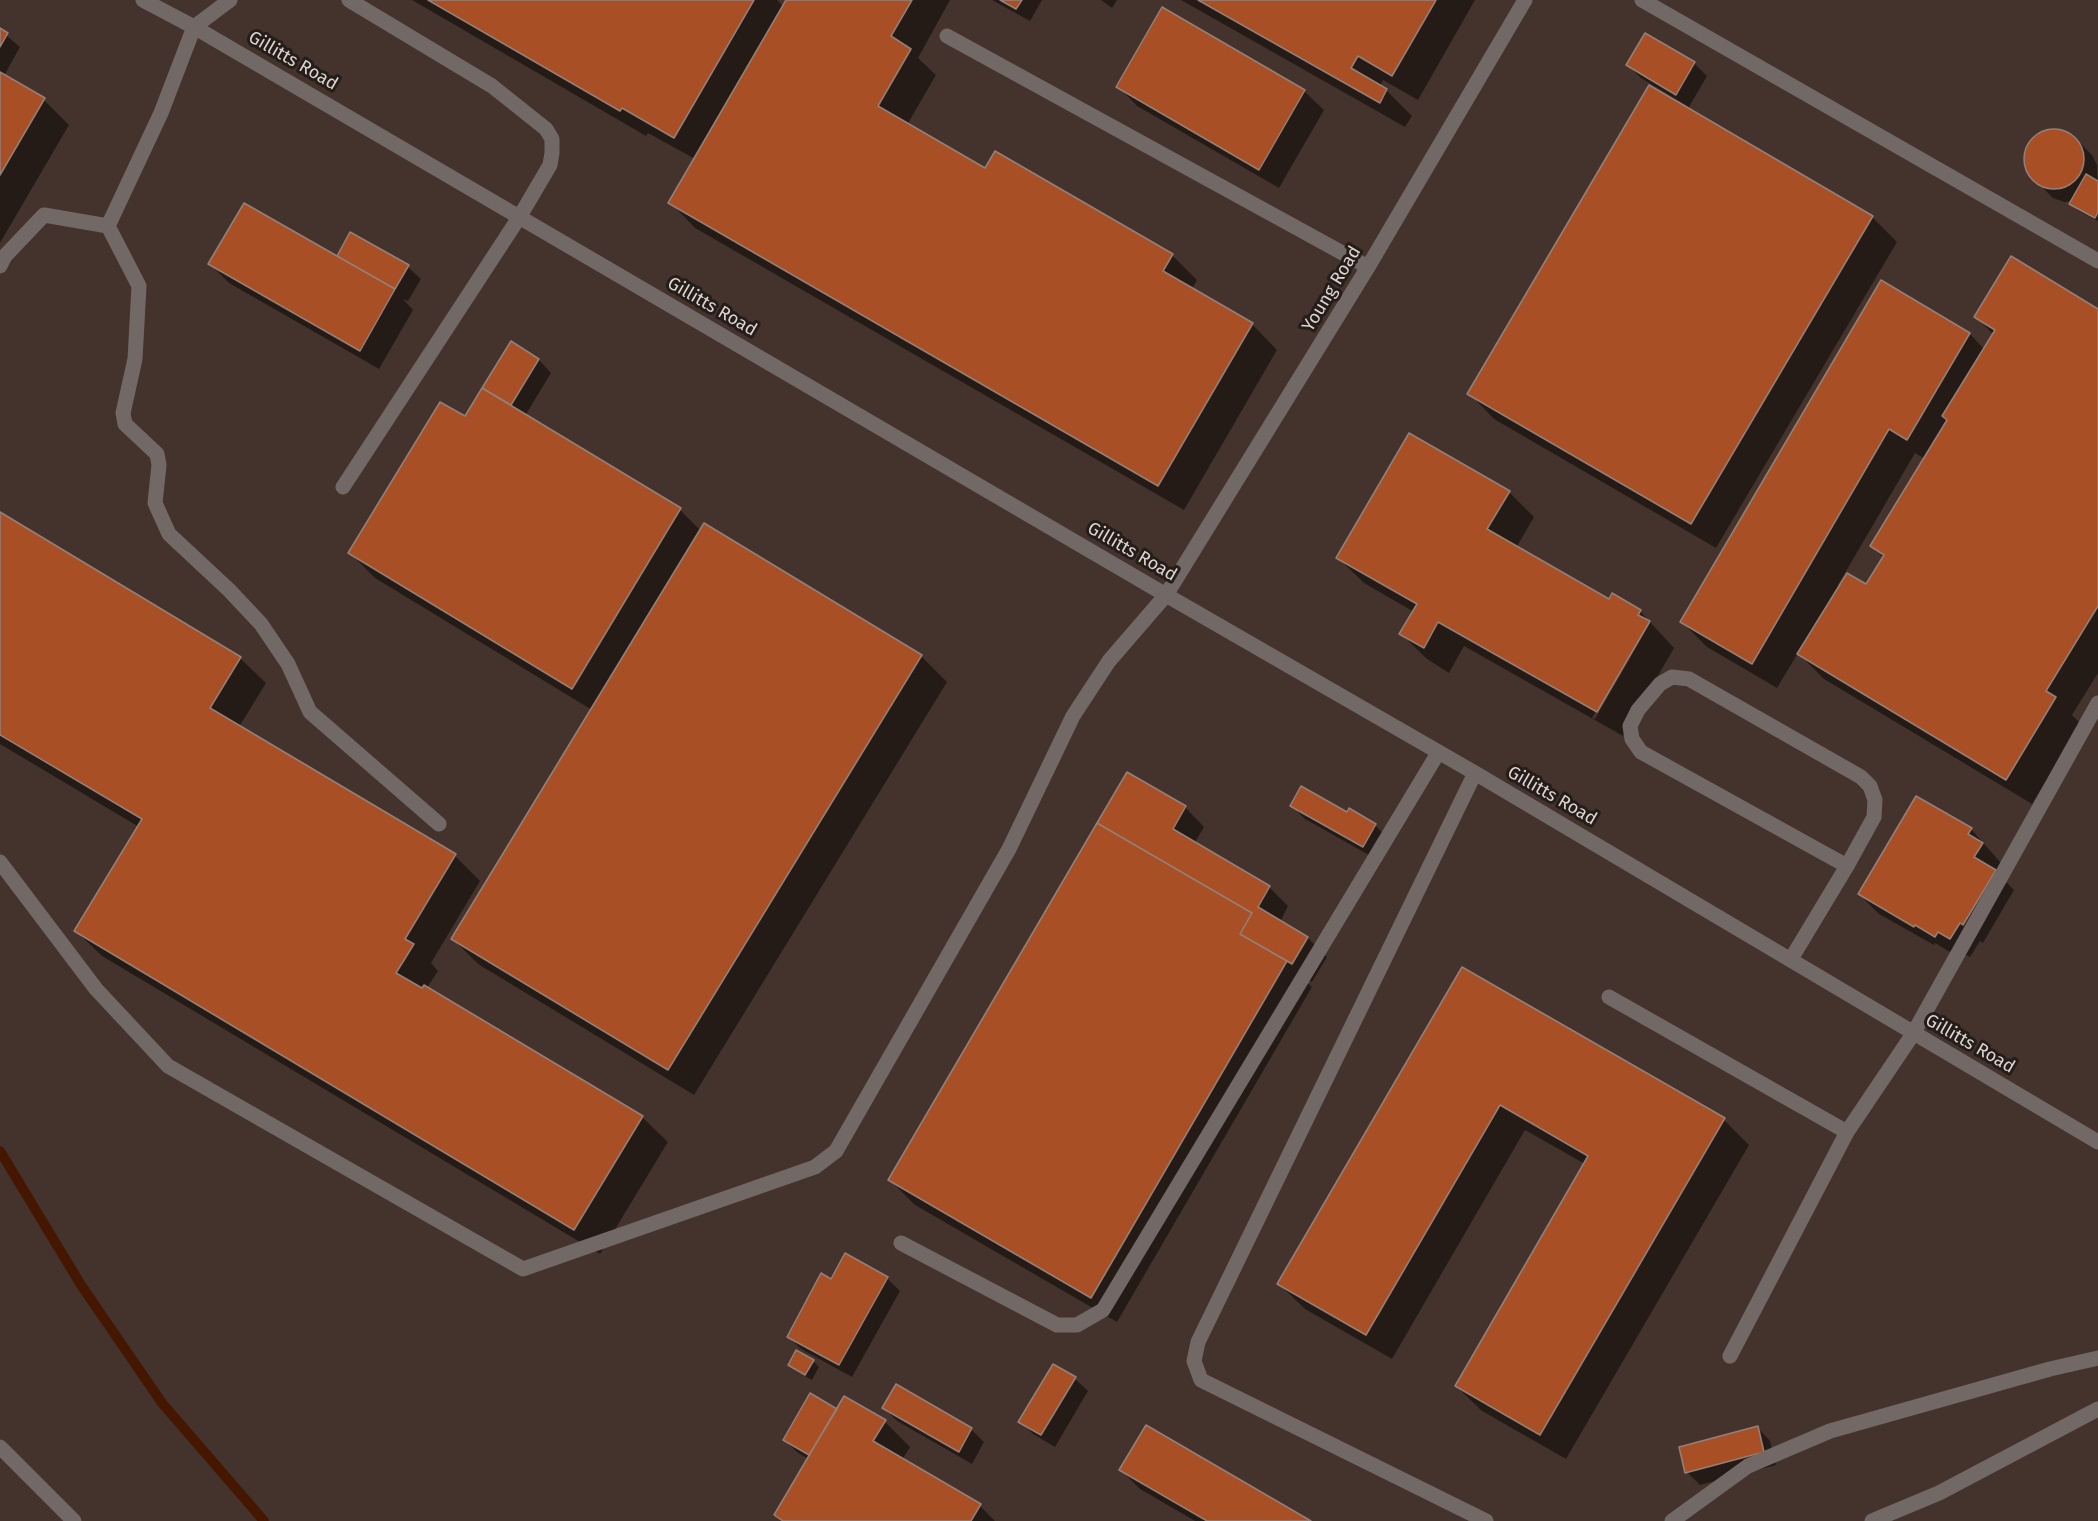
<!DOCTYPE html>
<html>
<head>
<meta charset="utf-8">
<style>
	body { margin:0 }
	canvas { display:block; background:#44332c }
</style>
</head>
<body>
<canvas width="2098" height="1521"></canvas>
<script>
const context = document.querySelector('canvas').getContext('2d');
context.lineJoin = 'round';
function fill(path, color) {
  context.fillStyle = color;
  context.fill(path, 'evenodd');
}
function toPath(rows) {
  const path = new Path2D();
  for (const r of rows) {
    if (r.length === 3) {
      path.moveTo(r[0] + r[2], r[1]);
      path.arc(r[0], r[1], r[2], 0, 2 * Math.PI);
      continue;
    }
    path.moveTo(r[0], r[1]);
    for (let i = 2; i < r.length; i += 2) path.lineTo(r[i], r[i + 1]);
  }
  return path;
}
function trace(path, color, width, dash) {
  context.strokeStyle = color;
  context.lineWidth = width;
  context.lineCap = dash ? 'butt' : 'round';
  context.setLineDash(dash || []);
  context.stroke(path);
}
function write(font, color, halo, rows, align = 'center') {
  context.font = font + ' "Fira Sans",sans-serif';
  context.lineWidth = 6;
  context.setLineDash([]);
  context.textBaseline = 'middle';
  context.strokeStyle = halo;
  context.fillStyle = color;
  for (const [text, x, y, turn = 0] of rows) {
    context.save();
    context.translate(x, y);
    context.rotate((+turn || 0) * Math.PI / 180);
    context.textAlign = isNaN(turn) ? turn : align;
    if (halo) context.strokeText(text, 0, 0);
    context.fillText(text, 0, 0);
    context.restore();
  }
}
fill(toPath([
	[412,0,777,0,784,7,788,0,950,0,918,58,936,75,907,125,985,170,1172,255,1197,280,1192,289,1252,324,1277,350,1184,510,695,228,670,202,695,159,648,133,646,136],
	[992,0,1042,0,1030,21],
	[1101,0,1117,0,1112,8],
	[1181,0,1475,0,1418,100,1383,80,1380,87,1386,90,1412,116,1405,127],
	[0,30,20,47,4,76,44,100,69,125,0,243],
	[1694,63,1707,76,1689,107,1641,78,1628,65],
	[1118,86,1304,91,1324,110,1279,188,1137,106],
	[2059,130,2069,133,2078,141,2092,155,2097,165,2098,221,2077,210,2071,204,2073,201,2064,202,2053,198,2031,176,2026,166,2025,154,2029,144,2037,135,2047,131],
	[1872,217,1897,242,1716,548,1494,419,1469,393],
	[343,261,408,267,421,279,408,301,403,299,413,310,379,369,229,283,210,264],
	[1881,282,1970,334,1984,349,1993,334,1976,317,2098,311,2098,673,2072,715,2081,724,2032,804,1824,679,1798,653,1777,688,1707,647,1682,622],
	[1915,453,1925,459,1872,546,1884,558,1866,587,1840,586,1838,585],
	[511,343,539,360,551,373,525,416,680,510,701,531,921,656,947,682,694,1095,478,964,452,938,592,710,375,578,350,553,465,418],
	[1509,492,1534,517,1516,548,1609,601,1640,611,1674,648,1623,736,1464,646,1449,673,1427,659,1401,634,1414,612,1364,583,1338,558],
	[1647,623,1650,623,1595,719,1592,718],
	[0,514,240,658,266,683,239,727,455,856,480,881,431,963,438,971,427,988,642,1117,668,1142,600,1254,102,956,76,931,139,827,0,744],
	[1292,806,1347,813,1375,825,1388,838,1376,859,1305,819],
	[1185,807,1204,827,1194,844,1269,887,1288,906,1280,922,1308,938,1327,957,1312,982,1301,977,1312,987,1117,1322,915,1205,890,1180],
	[1971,829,2001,863,1996,872,2014,890,1983,943,1980,941,1970,957,1958,951,1955,955,1935,943,1934,945,1879,914,1859,894],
	[1463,969,1724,1120,1749,1145,1566,1459,1482,1411,1456,1386,1585,1164,1525,1130,1392,1359,1305,1309,1279,1284],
	[887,1278,900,1291,852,1377,801,1349,789,1337],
	[813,1361,819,1367,812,1380,796,1371,790,1365],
	[1075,1379,1088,1391,1055,1447,1033,1434,1020,1421],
	[884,1408,971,1429,984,1442,972,1464,897,1421],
	[837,1411,885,1422,910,1447,902,1460,980,1506,995,1521,782,1521,776,1515,809,1459,798,1453,785,1440],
	[1758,1428,1770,1441,1776,1465,1700,1485,1687,1472],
	[1121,1470,1308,1521,1195,1521,1140,1489]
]), '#0007');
trace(toPath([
	[0,1151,81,1285,162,1403,264,1521]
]), '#451701', 10);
const building = toPath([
	[428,0,754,0,674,138,622,108,620,111,428,0],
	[786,0,912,0,891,36,911,49,878,106,985,168,995,151,1173,254,1163,271,1253,323,1158,486,668,203,786,0],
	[1000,0,1022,0,1016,9,1000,0],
	[1198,0,1436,0,1392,76,1358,56,1351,68,1387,89,1380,103,1198,0],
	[1162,7,1305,90,1259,170,1116,87,1162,7],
	[0,28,8,33,0,47,0,28],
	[1645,33,1695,62,1676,95,1626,65,1645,33],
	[0,72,45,98,0,175,0,72],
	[1649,85,1873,216,1691,524,1467,394,1649,85],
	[2054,159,30],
	[2086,174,2098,181,2098,212,2095,218,2069,204,2086,174],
	[244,203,395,289,360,351,208,264,244,203],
	[350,232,409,265,395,289,337,256,350,232],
	[2011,256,2098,309,2098,606,2046,691,2056,697,2006,780,1797,654,1847,573,1866,584,1884,555,1870,546,1947,420,1942,416,1995,330,1974,317,2011,256],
	[1881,280,1970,333,1907,440,1889,429,1752,664,1680,622,1881,280],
	[511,341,539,359,511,405,482,388,511,341],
	[482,388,681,508,572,689,348,553,440,402,465,416,482,388],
	[1409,433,1510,491,1487,529,1609,599,1612,593,1641,610,1638,615,1650,621,1597,712,1438,622,1424,648,1399,634,1417,604,1336,558,1409,433],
	[0,512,241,657,210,708,456,854,405,939,414,944,396,973,422,988,424,985,643,1116,574,1230,74,931,142,819,0,735,0,512],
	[704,523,922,655,668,1070,451,939,704,523],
	[1127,772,1186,806,1173,829,1270,886,1258,907,1308,937,1292,964,1240,934,1252,913,1097,823,1127,772],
	[1301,786,1347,812,1349,808,1376,824,1363,847,1290,806,1301,786],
	[1916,796,1972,828,1968,834,1983,843,1974,857,1996,870,1963,925,1960,923,1950,939,1938,932,1935,937,1915,925,1914,927,1858,894,1916,796],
	[1097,823,1252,913,1240,934,1287,961,1091,1298,888,1180,1097,823],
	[1462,967,1725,1118,1540,1435,1455,1386,1588,1156,1500,1105,1366,1335,1277,1284,1462,967],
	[845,1253,888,1277,839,1365,787,1337,821,1273,831,1279,845,1253],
	[796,1350,814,1360,805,1375,788,1365,796,1350],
	[1053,1364,1076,1377,1041,1435,1018,1422,1053,1364],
	[896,1384,972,1428,959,1452,882,1408,896,1384],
	[810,1393,837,1409,809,1455,783,1440,810,1393],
	[844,1396,886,1420,873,1441,981,1504,971,1521,783,1521,774,1515,844,1396],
	[1146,1425,1311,1521,1207,1521,1119,1470,1146,1425],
	[1758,1426,1764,1452,1685,1473,1679,1447,1758,1426]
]);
fill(building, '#a94f26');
trace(building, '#948078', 1.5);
trace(toPath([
	[143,0,194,27,1166,595,1475,773,2098,1142],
	[1642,0,2098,261],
	[947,36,1368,267],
	[108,226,139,286,135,359,123,413,125,424,157,454,159,465,155,503,169,534,229,590,261,624,288,664,310,712,439,824],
	[108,226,161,113,194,27,230,0],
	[0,266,5,256,44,215,108,226],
	[343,487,520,216,550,165,552,153,552,139,546,129,492,86,349,0],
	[1475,773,1198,1342,1194,1361,1201,1380,1486,1521],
	[0,862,96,989,168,1066,523,1269,815,1167,836,1151,1009,849,1073,716,1109,661,1166,595,1368,267,1525,0],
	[1791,959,1847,866,1874,817,1875,800,1870,786,1861,777,1689,679,1672,677,1660,684,1638,710,1630,726,1632,739,1641,752,1847,866],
	[1609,997,1847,1132],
	[901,1243,1057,1325,1077,1325,1103,1310,1438,753],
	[1730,1356,1847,1132,1913,1034,2098,703],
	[0,1447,74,1521],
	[1672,1521,1748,1466,1830,1431,2050,1369,2098,1358],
	[1872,1521,1939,1493,2098,1409]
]), '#726966', 15);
write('18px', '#dfd4d0', '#241d19', [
	["Gillitts Road",293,61,30],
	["Young Road",1332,289,-59],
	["Gillitts Road",712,307,30],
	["Gillitts Road",1132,552,30],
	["Gillitts Road",1552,796,30],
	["Gillitts Road",1970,1044,30]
]);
</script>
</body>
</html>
